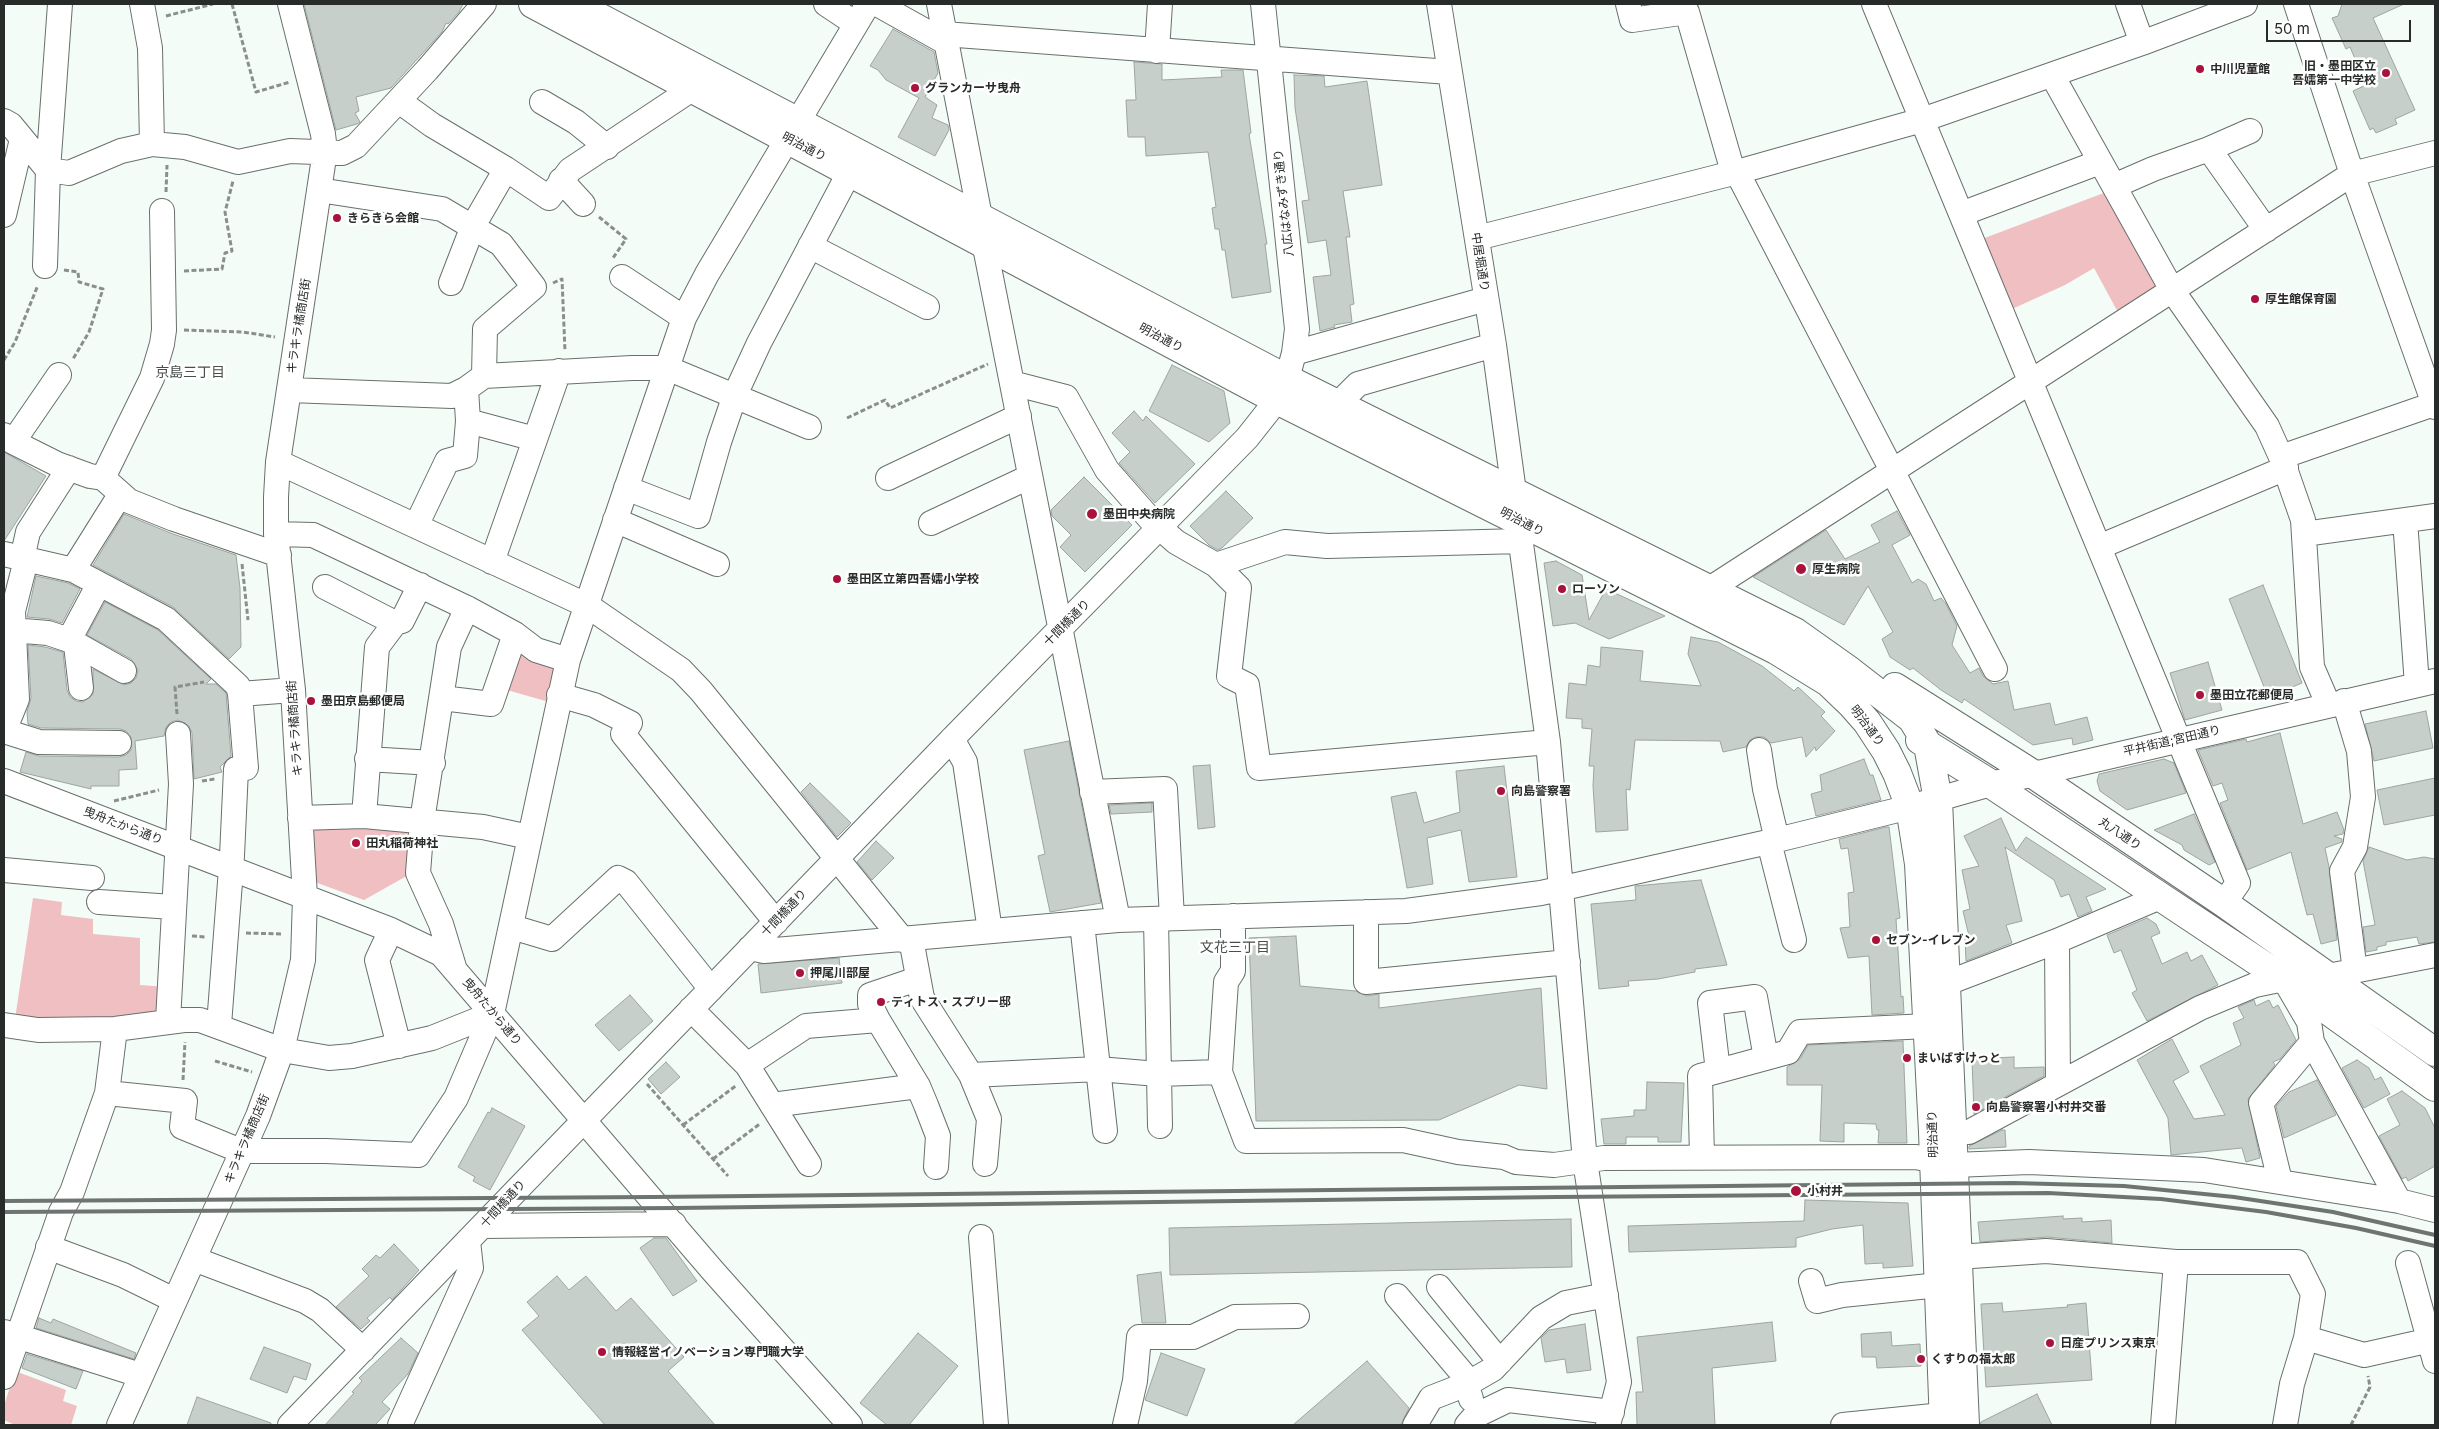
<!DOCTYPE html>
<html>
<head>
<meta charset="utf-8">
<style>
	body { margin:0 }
	#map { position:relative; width:2439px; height:1429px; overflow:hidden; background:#f3fcf7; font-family:Inter,sans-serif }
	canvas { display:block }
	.frame { position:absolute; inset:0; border:5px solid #272b29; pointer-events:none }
	.scale { position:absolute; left:2266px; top:20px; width:145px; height:22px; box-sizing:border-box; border:2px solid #272b29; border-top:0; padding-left:6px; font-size:15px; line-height:18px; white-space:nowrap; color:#272b29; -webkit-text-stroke:4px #fff; paint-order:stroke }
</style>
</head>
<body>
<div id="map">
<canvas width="2439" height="1429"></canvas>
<div class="frame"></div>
<div class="scale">50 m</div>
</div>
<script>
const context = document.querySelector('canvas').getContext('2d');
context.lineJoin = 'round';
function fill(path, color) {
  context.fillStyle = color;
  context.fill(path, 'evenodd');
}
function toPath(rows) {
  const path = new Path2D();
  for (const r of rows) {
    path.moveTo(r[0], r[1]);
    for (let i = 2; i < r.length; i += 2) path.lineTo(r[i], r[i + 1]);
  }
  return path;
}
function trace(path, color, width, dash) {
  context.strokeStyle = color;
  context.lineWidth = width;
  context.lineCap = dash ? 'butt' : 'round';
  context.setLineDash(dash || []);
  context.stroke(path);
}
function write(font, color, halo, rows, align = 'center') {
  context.font = font + ' Inter,"Noto Sans JP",sans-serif';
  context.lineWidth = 5;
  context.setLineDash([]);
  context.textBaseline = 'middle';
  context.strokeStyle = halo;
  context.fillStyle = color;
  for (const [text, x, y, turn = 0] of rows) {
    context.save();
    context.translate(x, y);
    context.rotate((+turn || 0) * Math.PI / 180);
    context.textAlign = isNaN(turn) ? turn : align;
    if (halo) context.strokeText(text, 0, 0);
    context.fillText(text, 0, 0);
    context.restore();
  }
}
fill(toPath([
	[2109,191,2158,290,2120,316,2094,268,2065,285,2012,309,1982,239],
	[520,654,559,666,549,702,507,690],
	[412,825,412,873,364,900,312,881,309,828],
	[33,898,62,902,61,915,93,919,93,934,140,938,140,985,167,987,165,1017,15,1019],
	[15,1371,66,1390,63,1401,77,1406,71,1425,15,1425,4,1420,4,1406]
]), '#f0bfc2');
const building = toPath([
	[304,4,463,4,459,12,448,24,446,23,442,32,391,88,356,97,359,111,355,113,360,122,357,124,336,130,304,4],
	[2342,4,2404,4,2373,18,2415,110,2395,119,2397,124,2376,133,2373,128,2370,130,2353,91,2366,85,2350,47,2346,49,2332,18,2338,16,2342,4],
	[893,29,934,52,938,73,925,97,937,105,932,118,948,125,949,130,935,156,898,137,919,98,886,80,878,70,870,66,893,29],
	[1134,62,1162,64,1162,80,1222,77,1221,70,1243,70,1251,133,1249,134,1267,244,1265,244,1271,292,1232,298,1225,250,1222,250,1219,229,1215,229,1212,208,1216,207,1208,152,1146,156,1145,137,1128,137,1126,100,1136,100,1134,62],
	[1294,75,1324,76,1325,87,1367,81,1382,185,1343,191,1350,237,1346,237,1354,304,1350,305,1352,322,1334,325,1335,327,1320,331,1313,277,1331,275,1326,240,1308,243,1302,201,1309,200,1295,108,1294,75],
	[1172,365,1224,391,1230,423,1209,442,1149,411,1172,365],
	[1134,411,1143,421,1146,416,1195,464,1155,503,1119,463,1130,452,1112,433,1134,411],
	[4,452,46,476,4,541,4,452],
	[1084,477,1132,525,1085,572,1060,547,1071,535,1052,516,1051,510,1084,477],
	[1226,491,1253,518,1222,548,1218,550,1209,545,1190,526,1226,491],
	[1897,511,1910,535,1892,545,1912,583,1918,579,1926,584,1934,601,1941,598,1946,604,1957,626,1952,645,1970,673,1979,668,1983,676,1993,684,2008,681,2014,710,2050,703,2055,725,2087,717,2093,740,2073,745,2072,738,2033,745,1964,699,1962,703,1941,690,1913,668,1910,670,1890,657,1882,639,1893,632,1868,586,1844,625,1753,577,1826,530,1845,559,1880,542,1871,525,1897,511],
	[124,514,173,534,236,555,240,588,241,647,229,659,173,607,93,565,124,514],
	[1556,561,1582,575,1589,620,1606,589,1665,616,1609,639,1575,623,1553,626,1544,563,1556,561],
	[36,576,68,583,80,589,62,623,49,619,27,617,36,576],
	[2263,585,2302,683,2268,697,2229,599,2263,585],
	[105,602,158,630,211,679,206,684,216,684,226,693,231,756,220,767,222,772,194,779,192,733,189,726,178,720,171,722,166,727,164,736,135,741,137,769,119,770,119,786,91,786,91,789,20,772,26,752,39,756,119,757,126,755,131,750,131,737,126,731,120,729,41,728,28,724,27,712,31,698,28,645,45,647,63,652,67,690,70,697,76,701,83,702,93,694,93,669,124,685,131,683,136,678,138,670,131,659,87,635,105,602],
	[1691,637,1718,642,1762,666,1794,691,1798,687,1825,712,1821,716,1835,731,1816,751,1815,747,1806,757,1802,737,1771,743,1764,737,1756,737,1750,740,1746,747,1723,752,1720,741,1635,740,1630,790,1626,789,1628,830,1596,832,1593,786,1594,766,1589,766,1592,729,1582,728,1582,719,1566,718,1569,683,1586,685,1588,665,1600,667,1601,647,1643,651,1640,681,1701,686,1688,654,1691,637],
	[2208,662,2222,710,2185,720,2170,673,2208,662],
	[2426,711,2433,748,2374,761,2365,724,2426,711],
	[2280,733,2303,824,2337,812,2344,830,2343,834,2334,836,2342,839,2342,842,2325,848,2329,867,2337,940,2321,944,2313,914,2307,915,2291,852,2247,870,2220,803,2228,800,2222,783,2213,786,2198,750,2246,739,2247,742,2280,733],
	[1069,741,1101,903,1050,912,1038,856,1045,854,1024,750,1069,741],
	[1864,759,1870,775,1873,775,1881,800,1816,816,1811,794,1822,791,1820,775,1864,759],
	[2164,759,2174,763,2186,793,2127,810,2100,791,2097,781,2099,774,2164,759],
	[1210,765,1215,827,1198,829,1193,766,1210,765],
	[1504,766,1517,877,1469,882,1461,830,1427,838,1433,884,1407,888,1391,797,1416,792,1424,823,1460,812,1456,771,1504,766],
	[2435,778,2435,815,2384,825,2377,790,2435,778],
	[810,783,851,823,837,837,801,792,810,783],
	[1152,803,1152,812,1111,814,1109,805,1152,803],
	[2194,814,2215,862,2209,865,2184,850,2182,845,2154,830,2194,814],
	[2001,818,2016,851,2026,837,2106,889,2086,897,2092,911,2078,917,2069,894,2061,897,2054,880,2005,847,2022,921,2006,925,2012,943,1966,961,1965,938,1969,936,1963,911,1970,909,1962,870,1979,866,1964,836,2001,818],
	[1886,827,1889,827,1900,918,1896,919,1901,997,1903,996,1904,1013,1872,1015,1869,956,1848,958,1840,928,1850,927,1848,893,1854,892,1848,848,1841,849,1839,839,1886,827],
	[876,841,894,858,872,880,857,862,876,841],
	[2369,847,2407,860,2424,857,2435,859,2435,942,2419,944,2417,937,2386,942,2386,945,2377,947,2377,950,2366,952,2363,927,2375,925,2363,861,2369,847],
	[1701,880,1727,965,1695,969,1695,972,1658,979,1628,981,1629,986,1599,989,1591,904,1636,900,1635,886,1701,880],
	[2147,918,2156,924,2160,933,2151,937,2162,964,2187,952,2191,961,2202,955,2218,985,2147,1021,2132,993,2137,990,2121,950,2114,953,2107,935,2147,918],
	[1296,936,1300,986,1356,991,1367,996,1379,994,1379,1008,1541,988,1547,1089,1519,1085,1439,1120,1256,1121,1249,938,1296,936],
	[839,958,842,983,761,993,758,964,839,958],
	[630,995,653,1021,619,1051,595,1025,630,995],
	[2254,1000,2256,1006,2269,1000,2273,1008,2278,1005,2296,1040,2280,1059,2273,1062,2275,1065,2248,1099,2260,1158,2246,1162,2242,1148,2171,1155,2168,1118,2137,1060,2172,1039,2189,1072,2173,1081,2194,1119,2225,1115,2200,1066,2241,1045,2233,1023,2244,1018,2238,1007,2254,1000],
	[1903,1041,1907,1143,1878,1143,1879,1130,1877,1130,1876,1124,1844,1123,1844,1142,1820,1141,1822,1085,1787,1085,1787,1067,1800,1059,1808,1045,1903,1041],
	[2014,1057,2014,1068,2044,1067,2044,1076,1974,1114,1972,1059,2014,1057],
	[2357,1060,2369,1068,2375,1080,2381,1077,2390,1094,2364,1108,2342,1068,2357,1060],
	[666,1062,680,1077,661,1094,648,1079,666,1062],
	[2317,1080,2336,1115,2284,1138,2276,1106,2289,1092,2317,1080],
	[1647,1082,1684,1083,1681,1142,1658,1142,1658,1137,1626,1137,1626,1144,1604,1144,1601,1119,1634,1116,1634,1110,1646,1110,1647,1082],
	[2402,1091,2425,1108,2435,1128,2435,1166,2408,1181,2406,1177,2402,1179,2379,1136,2400,1125,2387,1099,2402,1091],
	[492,1108,525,1126,490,1190,473,1181,475,1177,458,1167,488,1112,490,1113,492,1108],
	[2002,1130,2005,1130,2006,1147,1969,1149,1969,1146,2002,1130],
	[1805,1200,1908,1203,1913,1266,1883,1268,1883,1263,1865,1264,1863,1225,1832,1229,1796,1238,1796,1247,1629,1252,1628,1226,1804,1221,1805,1200],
	[2063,1216,2063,1219,2082,1218,2082,1222,2111,1220,2112,1243,2047,1237,1980,1242,1978,1222,2063,1216],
	[1571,1219,1572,1267,1170,1275,1169,1228,1571,1219],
	[654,1238,666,1238,697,1281,673,1296,640,1248,654,1238],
	[394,1244,419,1270,392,1300,390,1297,367,1318,370,1321,361,1329,336,1307,369,1276,362,1269,376,1255,380,1258,394,1244],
	[1161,1272,1166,1323,1142,1323,1137,1275,1161,1272],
	[557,1276,569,1290,586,1276,616,1311,631,1298,684,1357,668,1371,715,1425,605,1425,522,1330,539,1316,527,1302,557,1276],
	[2002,1303,2003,1312,2068,1307,2067,1305,2086,1303,2092,1380,1986,1387,1981,1304,2002,1303],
	[39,1318,51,1323,53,1319,136,1353,134,1359,36,1328,39,1318],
	[1772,1322,1776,1361,1712,1368,1715,1425,1637,1425,1636,1392,1643,1392,1637,1337,1772,1322],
	[1585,1324,1591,1370,1567,1373,1565,1359,1545,1362,1541,1338,1549,1330,1585,1324],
	[1891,1332,1892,1346,1920,1344,1921,1366,1877,1368,1876,1357,1862,1357,1861,1334,1891,1332],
	[918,1333,958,1366,909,1425,887,1425,860,1403,918,1333],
	[401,1338,418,1353,408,1374,382,1402,390,1409,375,1425,325,1425,354,1393,352,1392,362,1381,359,1378,401,1338],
	[264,1347,311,1364,306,1380,294,1376,287,1393,250,1379,264,1347],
	[1161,1353,1205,1369,1187,1416,1145,1400,1161,1353],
	[27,1354,83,1371,76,1389,22,1368,27,1354],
	[1367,1361,1409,1408,1401,1425,1293,1425,1367,1361],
	[2037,1394,2052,1425,1980,1425,1981,1422,2037,1394],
	[197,1397,271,1423,271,1425,187,1425,197,1397]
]);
fill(building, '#c7cfcb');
trace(building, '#9ea5a1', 1);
const minor = toPath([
	[142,4,150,48,152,144],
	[826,4,856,24],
	[877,4,945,42],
	[939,4,980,217],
	[1439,4,1494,345,1548,742,1585,1161,1619,1382,1608,1425],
	[1628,4,1632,20,1687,12,1731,165,1737,172,1995,669],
	[1874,4,2238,883,2224,903],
	[2128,4,2142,43],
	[2296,4,2352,174,2435,407],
	[944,34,1449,72],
	[1157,51,1160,4],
	[2052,75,2172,290,2267,426,2281,457,2303,520,2312,667,2328,704],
	[399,101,432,125,506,169,549,198,570,170,692,89],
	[542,102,576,122,607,147],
	[4,121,11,125,48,170,69,173,121,151,152,144,185,147,238,162,290,151,342,153,356,146,427,70,484,4],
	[2209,149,2250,131],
	[561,180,583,204],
	[2114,186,2153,169,2209,149,2266,230],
	[319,190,442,209,501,244,534,287,485,329,484,376],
	[1961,214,2100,162],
	[4,215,22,139],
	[1477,238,1737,172,1922,120,2142,43,2245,4],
	[984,242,1118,920],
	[810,246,927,307],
	[45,266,48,170,60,4],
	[622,277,684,318],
	[451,283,473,226,506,169],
	[1294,353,1486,299],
	[1012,383,1066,397,1107,470,1150,519,1176,542,1216,565,1239,588,1229,676,1247,685,1259,768,1548,742],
	[289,390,452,396,466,389,484,376,632,368,667,368,809,427],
	[1337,405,1358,384,1494,345],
	[468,421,535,439],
	[4,435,13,442,57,464,90,476,103,478,129,501,174,519,279,555],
	[13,442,59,375],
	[2281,457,2434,404],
	[278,462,588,606,681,670,701,691,903,940],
	[103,478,152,378,162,344,164,330,162,211],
	[888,478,1019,416],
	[626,488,698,516,719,442,735,395,759,343,850,171],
	[615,520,717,564],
	[2405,520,2417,685],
	[931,523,1029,477],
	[416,526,447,461,465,456,468,421,466,389],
	[276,534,313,535,467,608,515,634,536,650,568,660],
	[2304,534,2435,516],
	[2099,547,2286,468],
	[4,554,73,570,166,619,238,686,240,694,293,690],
	[22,559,28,532,69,468],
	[492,562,559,371],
	[1216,565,1285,542,1327,546,1522,541],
	[73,570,120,495],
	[325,587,395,623],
	[1708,590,2352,174,2435,153],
	[12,630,48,633,69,640,124,671],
	[69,640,99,584],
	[76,645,81,688],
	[559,695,594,705,630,723,623,734,776,922],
	[442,698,491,704,515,634],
	[2344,701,2359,751,2363,797,2355,847,2342,871,2355,971],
	[4,731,17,699,13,611,26,560],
	[4,731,39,742,119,743],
	[952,739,965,762,990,931],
	[1759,750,1765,789,1777,840],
	[367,759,433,763],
	[4,781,391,930,441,954,713,1271,850,1425],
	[1092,792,1165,789,1172,918],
	[364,816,377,647,395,623,402,621,420,585],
	[300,818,364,816,483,827,529,837],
	[1769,842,1794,940],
	[4,870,92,878],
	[99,902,173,907],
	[1366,912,1366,982,1568,962],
	[1233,916,1233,971,1226,982,1220,1072,1246,1141,1403,1140,1458,1152,1504,1157,1516,1162,1554,1165,1604,1158,1916,1157,1954,1165,2029,1162,2204,1170,2399,1201,2435,1210],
	[1156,919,1160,1126],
	[1082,923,1105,1131],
	[512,927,552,939,618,878,626,882,711,989],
	[391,930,377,960,399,1046],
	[911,939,922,998,971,1075,989,1119,985,1164],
	[2057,941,2058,1084],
	[750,948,764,951,1118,920,1406,911,1541,893,1777,840,1910,807,1991,784,2435,681],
	[454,967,441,924,418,873,422,821,449,647,467,608],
	[2285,981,2309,1022,2312,1042,2399,1201],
	[1947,983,2057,941,2160,897],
	[691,1009,747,1065,806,1026,878,1020,870,1004,870,995,917,979],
	[878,1020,918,1086,926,1105,938,1136,936,1167],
	[168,1021,181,784,178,734],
	[4,1025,38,1030,115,1029,184,1020,200,1020,282,1050,329,1058,352,1056,432,1038,492,1014],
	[219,1025,232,856,236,769,246,768,240,694],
	[747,1065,809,1164],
	[1718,1071,1710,1003,1755,997,1766,1058],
	[971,1075,1098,1069,1158,1074,1220,1072],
	[107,1093,185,1101,182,1127,241,1151,326,1151,418,1155,456,1098,492,1014,568,660,684,318,707,274,868,4],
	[772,1105,918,1086],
	[1933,1132,1969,1132,2200,1008,2255,985,2284,979,2328,976,2435,955],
	[1702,1157,1700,1076,1788,1052,1800,1032,1928,1026],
	[2280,1181,2261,1103,2312,1042],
	[483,1226,674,1224],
	[981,1237,996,1425],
	[48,1247,123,1275,174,1300],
	[1957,1257,2046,1251,2176,1262,2297,1262,2313,1294,2306,1338,2292,1384,2285,1425],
	[194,1259,305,1301,320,1310,363,1350],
	[2408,1263,2435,1361],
	[1811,1281,1817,1301,1842,1295,1939,1285],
	[1439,1287,1500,1362],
	[1397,1296,1463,1374,1471,1399],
	[4,1332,140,1375],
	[2306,1338,2364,1355,2435,1339],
	[4,1377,61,1212,72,1192,107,1093,115,1029],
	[119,1425,258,1116,282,1050,303,960,305,897,293,690,276,534,276,497,278,462,325,151,323,134,290,4],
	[290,1425,952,739,1247,438,1277,400,1287,379,1294,353,1297,329,1263,4],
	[400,1425,471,1268,468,1241],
	[1125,1425,1135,1381,1139,1337,1193,1337,1235,1317,1297,1316],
	[1415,1425,1431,1398,1467,1384,1493,1369,1541,1318,1566,1303,1606,1295],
	[1467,1425,1475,1416,1508,1400,1612,1412],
	[1843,1425,1943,1415],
	[2163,1425,2176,1262]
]);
const major = toPath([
	[533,4,1277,400,1776,650,1828,682,1852,705,1867,722,1886,751,1897,773,1910,807,1919,864,1933,1132,1944,1425],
	[574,4,1287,379,1795,632,1850,671,1912,719,1928,745,1938,800,1965,1425],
	[1895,687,2033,774,2224,903,2435,1052],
	[1920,740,1991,784,2284,979,2435,1087]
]);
trace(minor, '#69706c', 26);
trace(major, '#69706c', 30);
trace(toPath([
	[232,4,256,92,290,82],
	[166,16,213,4],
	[166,192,167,165],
	[599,217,626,239,613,258],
	[64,270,78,272,79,282,103,289,89,332,73,359],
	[184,271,222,269,225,253,232,251,225,212,233,181],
	[553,283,562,279,565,351],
	[184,330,243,332,275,337],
	[4,360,15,342,38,285],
	[847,418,885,400,890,408,988,364],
	[242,564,248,620],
	[177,714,175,687,204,682],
	[202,781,215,779],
	[114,801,159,790],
	[246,933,283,934],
	[192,936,206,937],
	[215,1061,252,1072],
	[183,1080,185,1042],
	[647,1084,728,1176],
	[683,1125,737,1085],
	[713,1159,761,1123],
	[2351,1425,2370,1387,2368,1376]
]), '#89908c', 3, [5, 2.5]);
trace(minor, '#fff', 24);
trace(major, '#fff', 28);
trace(toPath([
	[4,1201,652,1197,2014,1183,2124,1186,2234,1197,2333,1212,2435,1235],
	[4,1212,677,1208,1557,1197,2048,1193,2161,1199,2266,1212,2356,1228,2435,1246]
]), '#6e7471', 4);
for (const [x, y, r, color] of [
	[2200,69,5,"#a9123c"],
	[2386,73,5,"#a9123c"],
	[915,88,5,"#a9123c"],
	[337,218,5,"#a9123c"],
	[2255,299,5,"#a9123c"],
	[1092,514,6,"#a9123c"],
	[1801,569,6,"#a9123c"],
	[837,579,5,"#a9123c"],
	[1562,589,5,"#a9123c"],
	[2200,695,5,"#a9123c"],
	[311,701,5,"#a9123c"],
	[1501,791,5,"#a9123c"],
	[356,843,5,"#a9123c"],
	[1876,940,5,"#a9123c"],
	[800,973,5,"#a9123c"],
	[881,1002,5,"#a9123c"],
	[1907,1058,5,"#a9123c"],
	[1976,1107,5,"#a9123c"],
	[1796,1191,6,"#a9123c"],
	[2050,1343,5,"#a9123c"],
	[602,1352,5,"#a9123c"],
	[1921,1359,5,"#a9123c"]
]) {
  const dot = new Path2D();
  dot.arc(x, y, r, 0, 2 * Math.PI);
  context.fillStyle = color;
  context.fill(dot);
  trace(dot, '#fff', 2);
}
write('bold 12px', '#272b29', '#fff', [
	["旧・墨田区立",2376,66,"right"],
	["吾嬬第一中学校",2376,80,"right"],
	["中川児童館",2210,69],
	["グランカーサ曳舟",925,88],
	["きらきら会館",347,218],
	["厚生館保育園",2265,299],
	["墨田中央病院",1103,514],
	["厚生病院",1812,569],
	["墨田区立第四吾嬬小学校",847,579],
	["ローソン",1572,589],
	["墨田立花郵便局",2210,695],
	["墨田京島郵便局",321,701],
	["向島警察署",1511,791],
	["田丸稲荷神社",366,843],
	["セブン-イレブン",1886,940],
	["押尾川部屋",810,973],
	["ティトス・スプリー邸",891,1002],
	["まいばすけっと",1917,1058],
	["向島警察署小村井交番",1986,1107],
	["小村井",1807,1191],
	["日産プリンス東京",2060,1343],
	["情報経営イノベーション専門職大学",612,1352],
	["くすりの福太郎",1931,1359]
], 'left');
write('12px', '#272b29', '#fff', [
	["明治通り",804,147,28],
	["八広はなみずき通り",1284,203,-96],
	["中居堀通り",1480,262,81],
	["キラキラ橘商店街",299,326,-81],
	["明治通り",1161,338,28],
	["明治通り",1522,522,27],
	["十間橋通り",1067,623,-45],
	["明治通り",1867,726,53],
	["キラキラ橘商店街",295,728,-94],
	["平井街道;宮田通り",2172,741,-13],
	["曳舟たから通り",123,826,21],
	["丸八通り",2120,834,34],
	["十間橋通り",784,913,-46],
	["曳舟たから通り",492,1012,50],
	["明治通り",1933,1134,-92],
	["キラキラ橘商店街",247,1139,-67],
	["十間橋通り",503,1204,-47]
]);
write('14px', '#484f4b', '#fff', [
	["京島三丁目",190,373],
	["文花三丁目",1235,948]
]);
</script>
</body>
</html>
